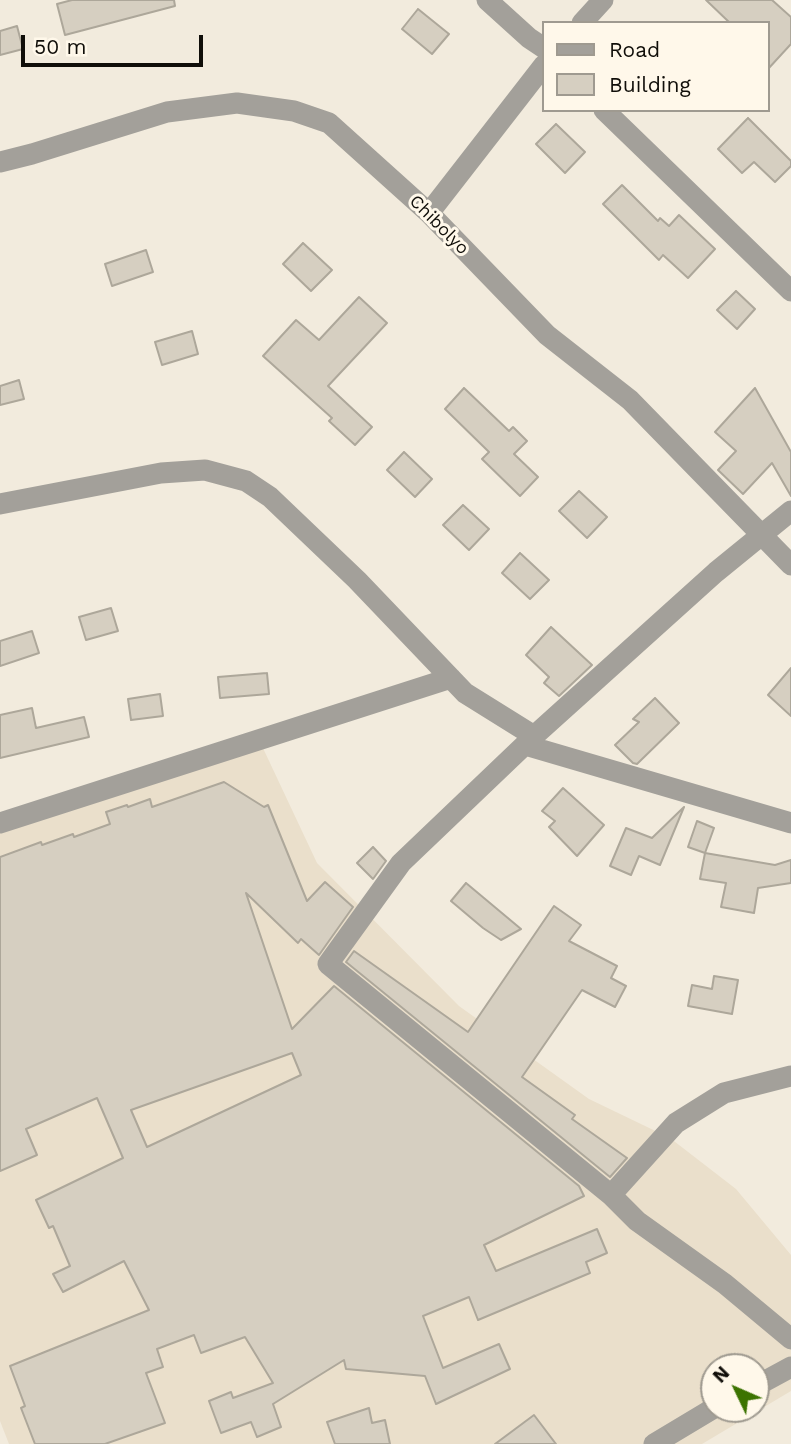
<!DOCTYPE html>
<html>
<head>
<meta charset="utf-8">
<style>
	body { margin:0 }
	#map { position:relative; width:791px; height:1444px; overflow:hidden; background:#f2ebdd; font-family:"Work Sans",sans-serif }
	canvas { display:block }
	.legend { position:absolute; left:542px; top:21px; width:228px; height:91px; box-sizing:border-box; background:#fff8ea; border:2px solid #9f9a90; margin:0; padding:9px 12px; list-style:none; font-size:21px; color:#100e09 }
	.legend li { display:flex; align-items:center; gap:14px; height:35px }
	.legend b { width:35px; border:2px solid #9f9a90 }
	.north { position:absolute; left:700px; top:1353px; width:70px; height:70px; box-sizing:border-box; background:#fff8ea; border:2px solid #9f9a90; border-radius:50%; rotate:314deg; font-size:19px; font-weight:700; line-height:28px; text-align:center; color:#100e09 }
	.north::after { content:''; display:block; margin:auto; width:24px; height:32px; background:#3c7301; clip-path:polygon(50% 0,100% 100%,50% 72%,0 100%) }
	.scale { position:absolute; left:21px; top:35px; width:182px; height:32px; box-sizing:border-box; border:4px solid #100e09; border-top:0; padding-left:9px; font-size:21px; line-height:24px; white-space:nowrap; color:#100e09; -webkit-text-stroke:5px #fff8ea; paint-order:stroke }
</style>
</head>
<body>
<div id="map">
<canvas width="791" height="1444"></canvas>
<ul class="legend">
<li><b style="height:9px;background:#a3a09a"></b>Road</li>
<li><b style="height:19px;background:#d6cfc1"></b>Building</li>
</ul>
<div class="north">N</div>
<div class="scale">50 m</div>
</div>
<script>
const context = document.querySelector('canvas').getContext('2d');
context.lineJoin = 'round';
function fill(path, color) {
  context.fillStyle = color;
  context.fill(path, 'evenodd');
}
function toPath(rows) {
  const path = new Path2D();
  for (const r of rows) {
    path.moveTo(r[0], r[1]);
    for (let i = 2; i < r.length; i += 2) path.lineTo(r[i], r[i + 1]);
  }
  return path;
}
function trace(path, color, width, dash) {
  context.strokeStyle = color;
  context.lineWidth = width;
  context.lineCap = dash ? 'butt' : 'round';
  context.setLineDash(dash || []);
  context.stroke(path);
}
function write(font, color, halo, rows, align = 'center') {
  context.font = font + ' "Work Sans",sans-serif';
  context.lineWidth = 6;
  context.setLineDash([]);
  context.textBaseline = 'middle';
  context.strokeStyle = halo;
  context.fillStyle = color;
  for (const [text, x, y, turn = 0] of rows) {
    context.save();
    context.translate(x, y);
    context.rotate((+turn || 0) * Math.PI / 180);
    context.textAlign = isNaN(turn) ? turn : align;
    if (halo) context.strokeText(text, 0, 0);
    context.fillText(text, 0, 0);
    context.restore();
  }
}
fill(toPath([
	[262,746,317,863,459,1006,589,1099,670,1138,736,1189,791,1255,791,1391,702,1444,9,1444,0,1421,0,817],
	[714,1367,756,1367,756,1409,714,1409]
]), '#eadfcb');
const building = toPath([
	[72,0,174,0,175,6,65,35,57,4,72,0],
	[706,0,772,0,791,17,791,44,768,69,768,23,730,23,706,0],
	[418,9,449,34,432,54,402,29,418,9],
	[17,26,23,49,0,55,0,31,17,26],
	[748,118,791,161,791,166,775,182,754,162,742,173,718,149,748,118],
	[556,124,585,152,565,173,536,144,556,124],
	[622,185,658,221,660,218,669,226,679,215,715,249,688,278,663,255,659,260,603,204,622,185],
	[303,243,332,270,311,291,283,264,303,243],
	[146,250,153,272,112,286,105,264,146,250],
	[736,291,755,309,737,329,717,310,736,291],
	[359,297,387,323,328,386,372,427,355,445,329,421,332,418,263,356,296,320,319,340,359,297],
	[192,331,198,354,162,365,155,342,192,331],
	[19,380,24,399,0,405,0,386,19,380],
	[464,388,509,431,513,427,527,441,514,454,538,477,520,496,482,459,489,452,445,409,464,388],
	[755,388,791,452,791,496,772,463,743,494,718,470,736,451,715,432,755,388],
	[404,452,432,479,415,497,387,470,404,452],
	[579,491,607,517,587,538,559,511,579,491],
	[463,505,489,529,469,550,443,525,463,505],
	[520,553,549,580,530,599,502,573,520,553],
	[111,608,118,631,86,640,79,617,111,608],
	[551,627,592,665,559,696,544,683,549,677,526,655,551,627],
	[32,631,39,653,0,666,0,641,32,631],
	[791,668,791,716,768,695,791,668],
	[267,673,269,694,220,698,218,677,267,673],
	[160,694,163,716,131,720,128,699,160,694],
	[655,698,679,723,637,764,633,763,615,745,639,722,633,719,655,698],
	[32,708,36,728,84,717,89,737,0,758,0,715,32,708],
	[224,782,264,807,268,805,307,901,325,882,353,907,319,955,301,939,298,943,246,893,292,1029,334,986,579,1186,584,1196,484,1245,496,1271,597,1229,607,1253,586,1262,590,1273,478,1320,469,1297,423,1316,443,1368,499,1344,510,1369,436,1404,425,1376,346,1369,344,1360,273,1404,281,1427,257,1437,251,1422,221,1433,209,1401,231,1392,233,1398,273,1383,245,1337,201,1353,194,1335,157,1349,163,1367,146,1373,165,1423,105,1444,35,1444,21,1408,25,1406,10,1366,149,1310,124,1261,63,1292,53,1274,70,1266,53,1226,49,1228,36,1200,123,1158,97,1098,26,1129,37,1155,0,1171,0,857,41,842,42,845,73,834,74,837,110,824,106,812,127,805,128,807,150,799,152,807,224,782],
	[292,1053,301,1075,147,1147,131,1110,292,1053],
	[563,788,604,825,577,856,549,827,555,821,542,811,563,788],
	[684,807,660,865,639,856,631,875,610,866,626,828,652,838,684,807],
	[697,821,714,828,705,853,688,847,697,821],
	[373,847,386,861,373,879,357,863,373,847],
	[705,853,775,865,791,860,791,883,758,888,754,913,721,907,726,883,700,879,705,853],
	[466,883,521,929,501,940,483,928,451,901,466,883],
	[554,906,581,925,569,941,617,966,611,978,626,986,615,1007,582,990,522,1077,575,1115,572,1119,627,1158,610,1177,346,962,354,951,468,1032,554,906],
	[714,976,738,980,732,1014,688,1006,692,985,712,989,714,976],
	[369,1408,372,1423,385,1420,390,1444,335,1444,327,1422,369,1408],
	[534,1415,556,1444,495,1444,534,1415]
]);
fill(building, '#d6cfc1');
trace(building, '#ada79a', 2);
trace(toPath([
	[487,0,529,38,544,48],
	[582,23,603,0],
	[604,110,791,291],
	[0,162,32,154,167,112,237,103,294,111,329,123,429,213,547,335,630,400,791,565],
	[429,213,544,65],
	[0,504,161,473,205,470,246,481,270,497,357,580,465,693,534,736],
	[791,511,716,572,534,736,401,863,328,964,611,1195,637,1221,725,1284,791,1339],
	[525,745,791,823],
	[0,823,451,678],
	[611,1195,676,1123,724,1093,791,1076],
	[756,1386,791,1367],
	[654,1444,714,1408]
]), '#a3a09a', 21);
write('18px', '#100e09', '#fff8ea', [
	["Chibolyo",439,225,45]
]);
</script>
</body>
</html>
